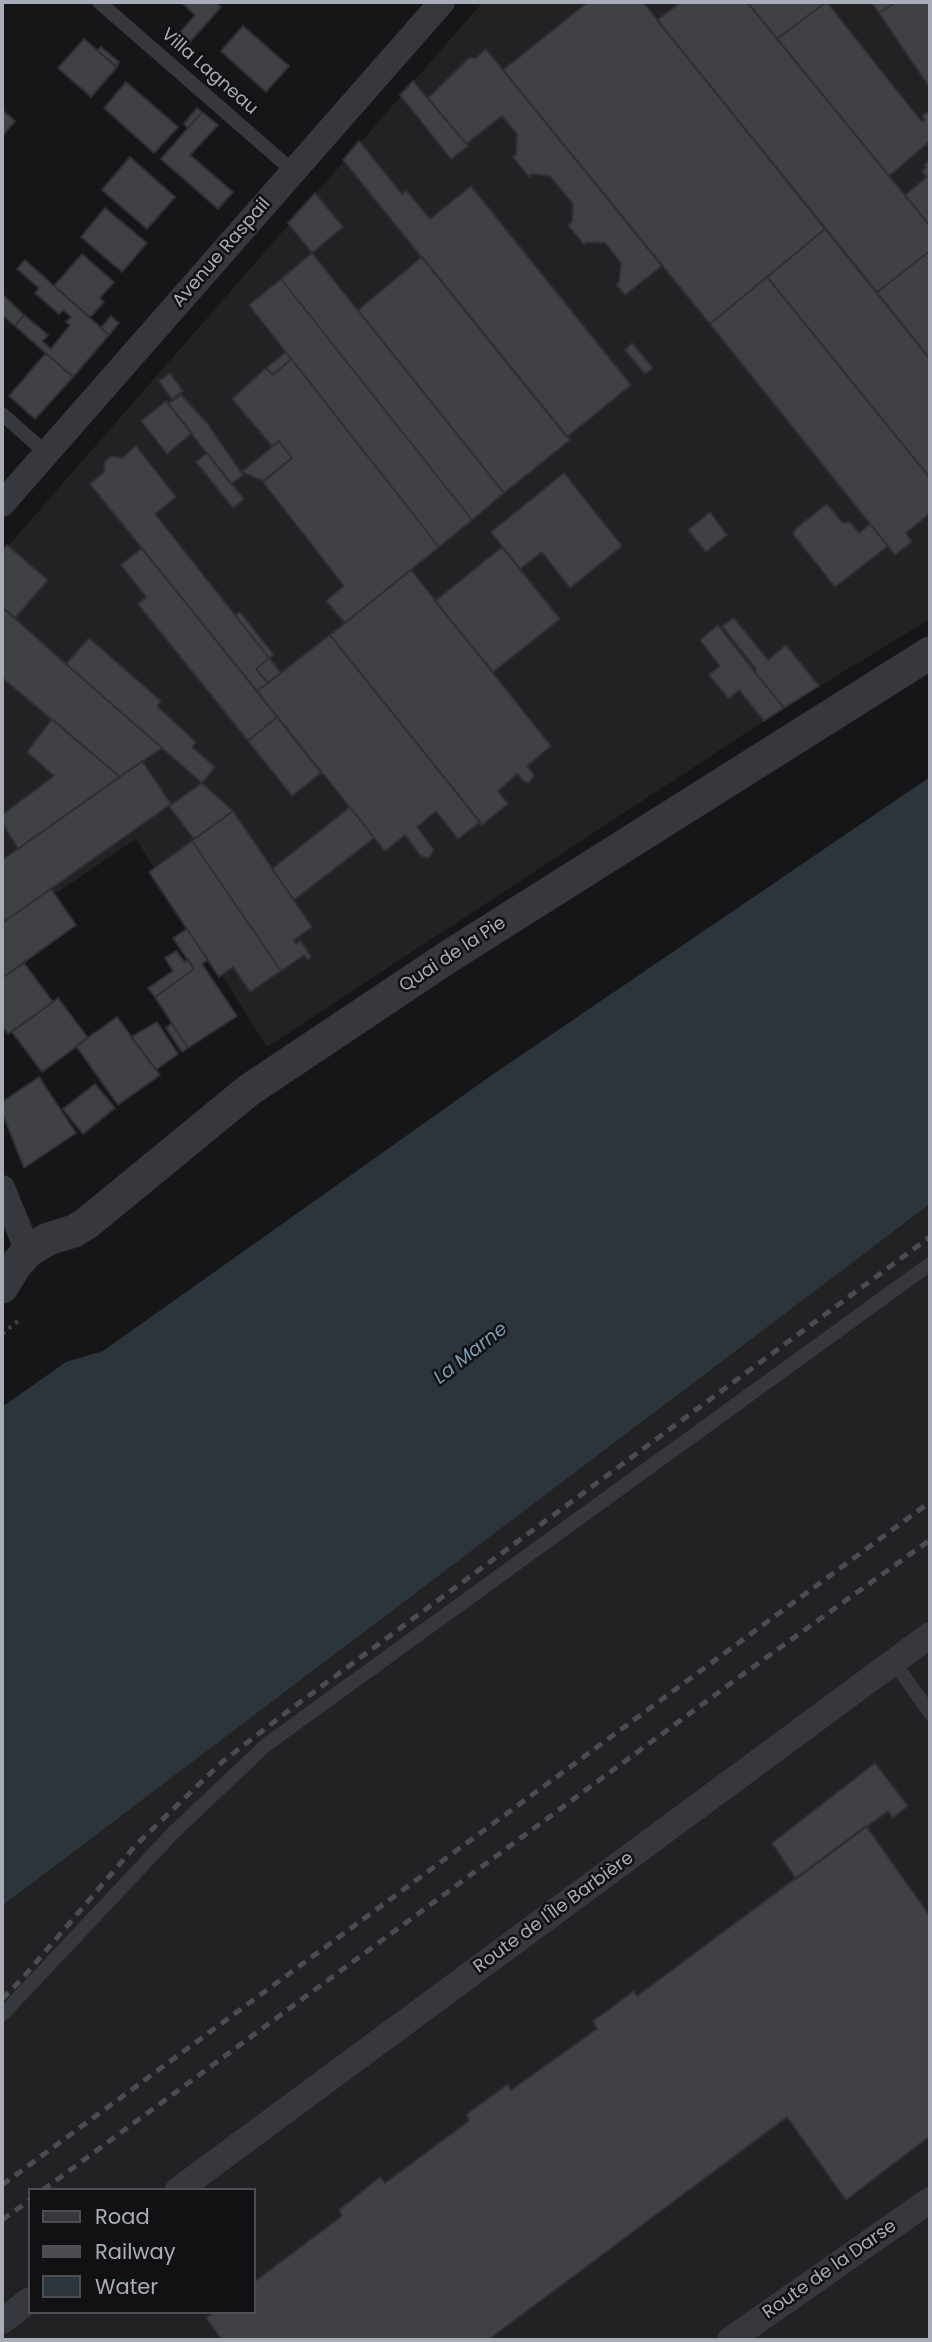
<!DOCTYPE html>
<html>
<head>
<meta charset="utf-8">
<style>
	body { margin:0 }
	#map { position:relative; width:932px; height:2342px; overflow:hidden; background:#161618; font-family:Poppins,sans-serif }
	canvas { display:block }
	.frame { position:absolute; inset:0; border:4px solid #a8adb8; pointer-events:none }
	.legend { position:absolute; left:28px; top:2188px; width:228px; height:126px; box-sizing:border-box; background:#111113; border:2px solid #4d4f55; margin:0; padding:9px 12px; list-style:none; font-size:21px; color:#a8adb8 }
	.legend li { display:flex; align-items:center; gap:14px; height:35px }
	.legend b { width:35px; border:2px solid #4d4f55 }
</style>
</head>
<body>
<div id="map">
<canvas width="932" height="2342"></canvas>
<div class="frame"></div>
<ul class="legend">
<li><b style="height:9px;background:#37383d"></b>Road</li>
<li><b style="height:9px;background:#4a4c52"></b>Railway</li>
<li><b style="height:19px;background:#2c353c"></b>Water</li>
</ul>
</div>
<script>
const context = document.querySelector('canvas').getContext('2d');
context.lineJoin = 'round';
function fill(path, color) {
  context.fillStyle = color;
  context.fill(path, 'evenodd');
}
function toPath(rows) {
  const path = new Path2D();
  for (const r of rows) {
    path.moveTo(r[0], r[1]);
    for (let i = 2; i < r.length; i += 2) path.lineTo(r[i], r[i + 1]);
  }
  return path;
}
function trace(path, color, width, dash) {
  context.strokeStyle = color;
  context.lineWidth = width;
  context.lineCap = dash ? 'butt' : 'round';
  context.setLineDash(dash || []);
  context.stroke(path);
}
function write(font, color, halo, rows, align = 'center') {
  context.font = font + ' Poppins,sans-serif';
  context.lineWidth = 5;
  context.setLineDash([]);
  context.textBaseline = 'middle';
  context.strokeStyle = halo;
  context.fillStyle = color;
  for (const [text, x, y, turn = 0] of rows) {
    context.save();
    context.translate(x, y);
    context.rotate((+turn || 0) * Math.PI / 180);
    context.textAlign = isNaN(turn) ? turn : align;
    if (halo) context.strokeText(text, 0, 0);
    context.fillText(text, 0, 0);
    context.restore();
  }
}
fill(toPath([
	[483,2,930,2,930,619,784,708,267,1047,136,839,2,930,2,553],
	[930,1204,930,2340,2,2340,2,1906],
	[30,2190,254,2190,254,2312,30,2312]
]), '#222225');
fill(toPath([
	[930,777,930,1204,2,1906,2,1407,66,1362,103,1351,492,1075]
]), '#2c353c');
const building = toPath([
	[181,2,215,2,221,7,181,52,171,43,195,15,181,2],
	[588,2,643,2,825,229,710,324,503,70,588,2],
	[681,2,747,2,930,226,930,251,877,292,657,20,681,2],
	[747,2,826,2,777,39,747,2],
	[826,2,833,2,829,5,922,122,925,120,922,116,930,110,930,141,889,176,777,39,826,2],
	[871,2,896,2,879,13,871,2],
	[896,2,930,2,930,88,879,13,896,2],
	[243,26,289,66,266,92,221,51,243,26],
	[84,39,117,67,91,97,58,68,84,39],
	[101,47,119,62,116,67,97,50,101,47],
	[486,49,662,266,625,295,616,284,619,282,621,263,605,243,587,242,584,245,568,225,572,222,573,204,550,176,532,174,529,177,513,157,516,154,517,134,502,116,466,144,428,98,469,58,476,58,486,49],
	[413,81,468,146,451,159,400,95,413,81],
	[126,82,178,127,154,153,104,108,126,82],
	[197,108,202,112,188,128,184,124,197,108],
	[2,110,15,121,3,135,2,134,2,110],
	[202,112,218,125,190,155,233,192,218,209,161,159,202,112],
	[359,141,402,194,406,190,430,219,471,186,631,385,567,437,343,160,359,141],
	[130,157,175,197,147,229,102,190,130,157],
	[930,160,930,226,905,195,927,177,922,171,926,168,924,165,930,160],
	[315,193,343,227,312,253,288,223,315,193],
	[105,208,147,243,122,272,81,237,105,208],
	[825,229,930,359,930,478,767,277,825,229],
	[930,251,930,359,877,292,930,251],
	[312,253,504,493,472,520,281,279,312,253],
	[82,254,114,282,100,298,104,302,90,317,54,286,82,254],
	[422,257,570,440,504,493,358,310,422,257],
	[25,260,109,335,73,377,15,326,24,315,48,335,42,341,51,349,70,325,66,322,71,317,63,310,59,314,35,293,39,288,17,269,25,260],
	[767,277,930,478,930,513,906,533,912,542,895,555,710,324,767,277],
	[281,279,472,520,439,547,249,305,281,279],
	[2,294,24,315,15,326,2,315,2,294],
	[111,316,119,323,109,335,101,328,111,316],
	[632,343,653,368,645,374,625,350,632,343],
	[286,352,291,359,273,375,266,368,286,352],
	[46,353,73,377,35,419,9,396,46,353],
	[291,359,439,547,345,623,326,601,344,586,263,482,292,458,279,441,272,446,232,399,266,368,273,375,291,359],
	[170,373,183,391,172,399,159,381,170,373],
	[181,395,207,423,243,475,231,484,168,404,181,395],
	[166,401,192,433,167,454,141,421,166,401],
	[279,441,292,458,263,481,242,472,279,441],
	[136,446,176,497,155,514,269,658,256,669,268,683,257,691,90,484,104,472,105,462,111,456,122,458,136,446],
	[207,453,244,499,233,508,196,462,207,453],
	[564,473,622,546,570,588,542,552,520,569,491,532,564,473],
	[827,504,843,523,850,522,859,533,870,524,888,546,835,587,793,534,796,528,827,504],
	[710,512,727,535,706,552,688,530,710,512],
	[7,545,48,580,15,618,2,607,2,551,7,545],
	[502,547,560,619,493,672,435,601,502,547],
	[142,548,277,717,248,741,138,604,146,597,121,565,142,548],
	[411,570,551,746,527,766,534,775,530,782,525,782,517,774,498,791,508,804,482,825,330,635,411,570],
	[2,607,66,664,162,748,120,777,6,681,2,676,2,607],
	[240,612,274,655,269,658,235,615,240,612],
	[734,618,768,660,786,645,819,686,784,708,754,671,756,669,722,626,734,618],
	[718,625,754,671,784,708,764,721,739,690,729,699,709,675,720,666,700,640,718,625],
	[330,635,480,822,458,839,436,811,417,827,434,850,429,858,421,856,405,835,385,851,257,691,330,635],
	[89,638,161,701,157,706,196,742,192,747,215,767,202,783,66,664,89,638],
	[269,658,281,673,268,683,256,669,269,658],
	[277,717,321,773,292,796,248,741,277,717],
	[52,719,120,777,18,849,2,822,2,815,54,776,27,752,52,719],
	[142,761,171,804,5,921,2,917,2,860,142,761],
	[202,783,233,811,194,839,169,806,202,783],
	[350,807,374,838,294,900,272,869,350,807],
	[233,811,312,927,294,940,296,944,300,940,311,957,308,960,304,955,281,971,192,841,233,811],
	[192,841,281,971,250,992,233,967,219,977,149,872,192,841],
	[51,889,76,925,2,978,2,923,51,889],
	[187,929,208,960,202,964,237,1016,188,1048,155,997,194,969,173,938,187,929],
	[176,951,185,962,189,960,194,969,155,997,148,988,173,971,165,958,176,951],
	[24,963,53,1002,8,1034,2,1025,2,978,24,963],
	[58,998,88,1038,42,1072,12,1032,58,998],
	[117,1017,160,1075,118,1105,76,1046,117,1017],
	[157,1022,178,1054,156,1070,131,1037,157,1022],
	[172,1023,188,1048,182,1052,166,1028,172,1023],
	[39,1077,76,1133,24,1168,2,1112,2,1102,39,1077],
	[95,1084,115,1108,83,1134,63,1109,95,1084],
	[875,1763,908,1806,893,1818,888,1811,796,1879,772,1843,875,1763],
	[866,1826,930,1916,930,2136,846,2200,787,2117,488,2340,222,2340,206,2318,214,2312,254,2312,254,2282,342,2216,339,2210,380,2177,385,2183,469,2121,467,2114,508,2084,511,2090,597,2029,593,2021,634,1991,637,1996,866,1826]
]);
fill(building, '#404145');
trace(building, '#303034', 2);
trace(toPath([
	[2,1334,19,1320]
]), '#3d3f44', 4.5, [3.5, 5]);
trace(toPath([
	[99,2,293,171],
	[2,414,46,453],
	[894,1662,930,1713],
	[2,2015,174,1832,266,1745,930,1264]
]), '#37383d', 14);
trace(toPath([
	[2,504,442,2],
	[2,1188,28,1251],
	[178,2190,930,1635],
	[2,2321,30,2300],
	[730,2340,930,2200]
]), '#37383d', 26);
trace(toPath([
	[2,1287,15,1266,28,1251,48,1239,74,1231,87,1223,249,1090,451,955,930,653]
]), '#37383d', 33);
trace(toPath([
	[2,1999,21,1980,136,1845,222,1762,288,1711,930,1237],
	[2,2185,930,1502],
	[43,2190,742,1675,930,1540],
	[2,2220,30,2200]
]), '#4a4c52', 5, [9, 7]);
write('18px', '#a8adb8', '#111113', [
	["Villa Lagneau",209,72,41],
	["Avenue Raspail",222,253,-49],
	["Quai de la Pie",453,955,-33],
	["Route de l'Île Barbière",554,1913,-36],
	["Route de la Darse",830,2270,-35]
]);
write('italic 19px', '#7f9bb3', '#111113', [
	["La Marne",471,1354,-38]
]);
</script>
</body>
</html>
